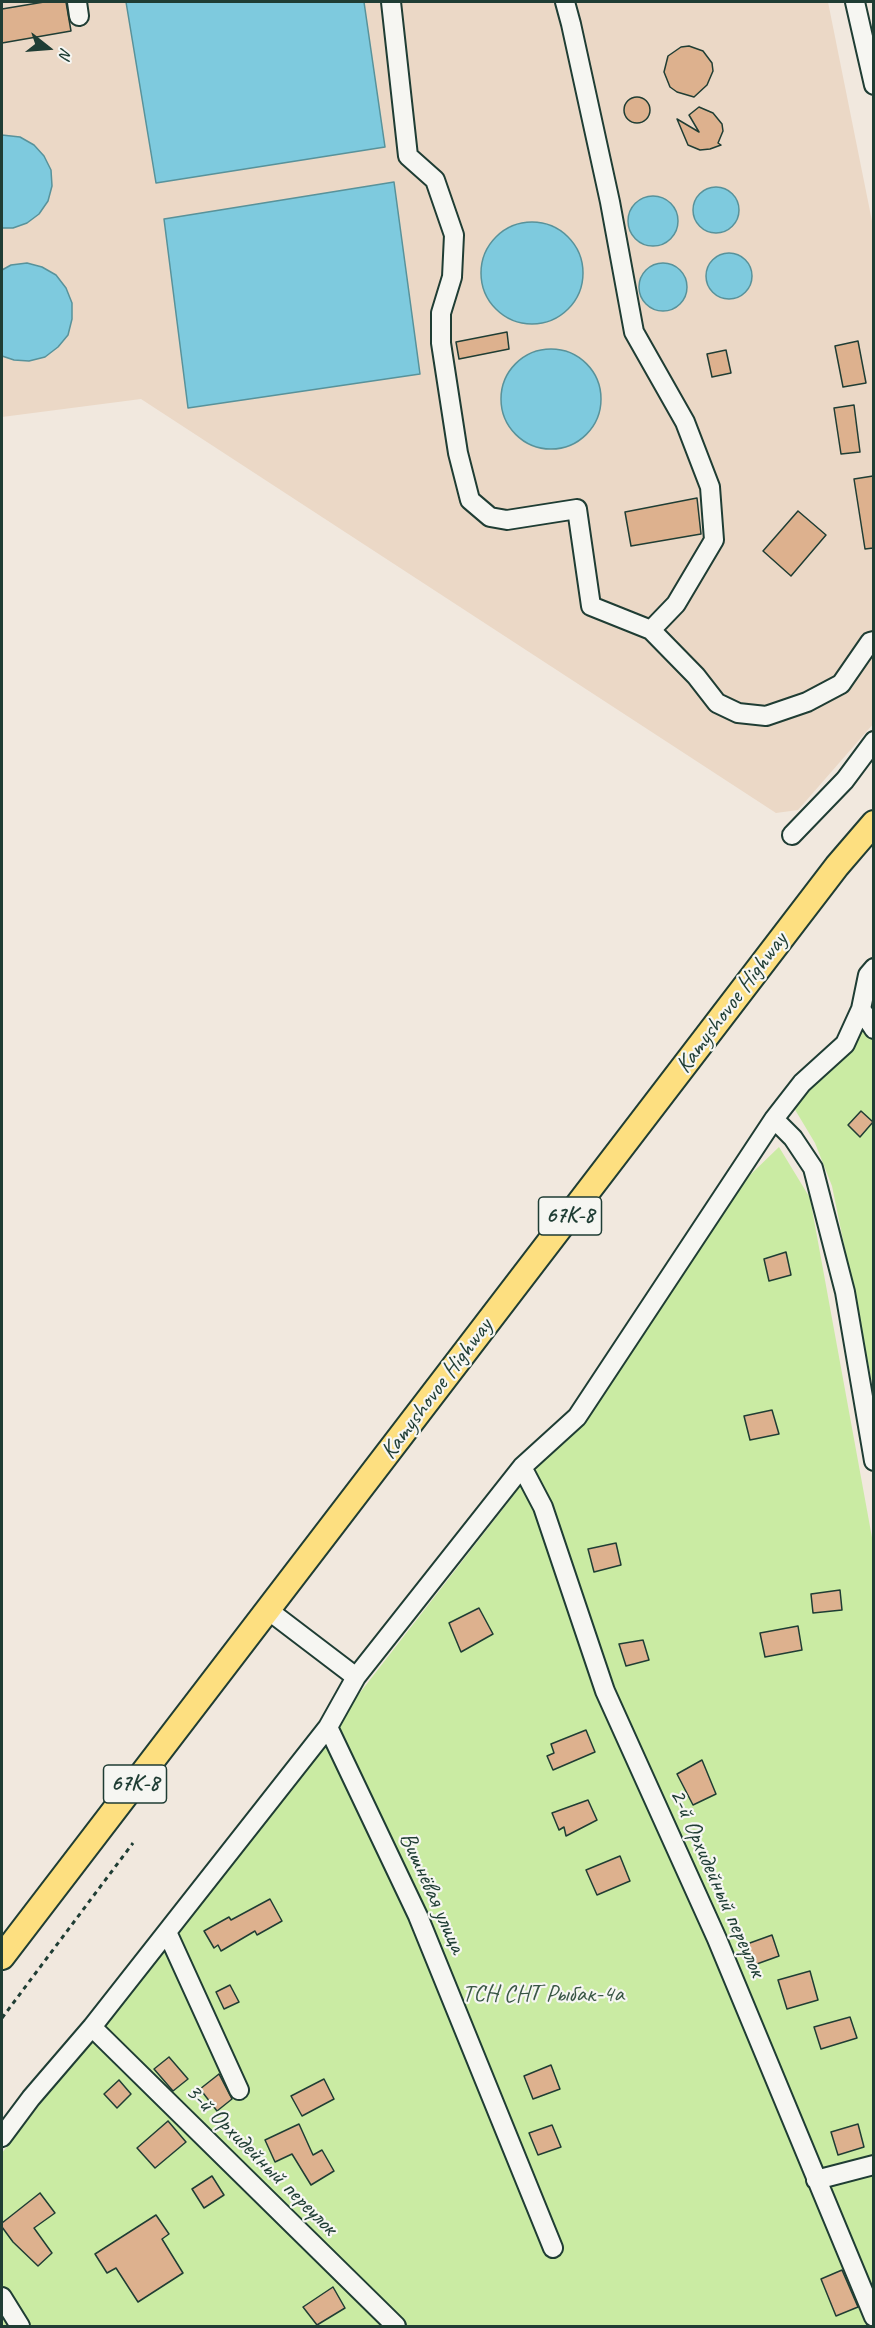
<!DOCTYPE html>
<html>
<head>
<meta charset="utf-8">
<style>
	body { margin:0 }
	#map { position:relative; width:875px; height:2328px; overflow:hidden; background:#f1e8de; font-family:Caveat,sans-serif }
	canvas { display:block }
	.frame { position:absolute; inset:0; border:3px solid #1f3d34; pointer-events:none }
	.north { position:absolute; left:18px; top:18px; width:60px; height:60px; -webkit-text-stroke:4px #f6f6f2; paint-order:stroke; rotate:107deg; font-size:16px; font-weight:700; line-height:24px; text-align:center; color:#1f3d34 }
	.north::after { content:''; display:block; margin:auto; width:21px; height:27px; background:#1f3d34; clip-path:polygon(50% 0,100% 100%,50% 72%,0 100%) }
</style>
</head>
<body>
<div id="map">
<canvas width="875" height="2328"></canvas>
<div class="frame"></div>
<div class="north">N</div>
</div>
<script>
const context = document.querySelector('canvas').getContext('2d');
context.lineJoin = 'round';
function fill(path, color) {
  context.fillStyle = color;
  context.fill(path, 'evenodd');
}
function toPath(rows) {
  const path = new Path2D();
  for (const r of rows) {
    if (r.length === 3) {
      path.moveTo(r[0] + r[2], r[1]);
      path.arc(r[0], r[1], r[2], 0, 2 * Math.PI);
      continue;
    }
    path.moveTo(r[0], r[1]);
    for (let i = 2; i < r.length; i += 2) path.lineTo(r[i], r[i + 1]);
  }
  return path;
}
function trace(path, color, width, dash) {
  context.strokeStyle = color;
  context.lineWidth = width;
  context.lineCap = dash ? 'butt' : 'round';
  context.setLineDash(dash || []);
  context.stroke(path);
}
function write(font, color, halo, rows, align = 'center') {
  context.font = font + ' Caveat,sans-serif';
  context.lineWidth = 4.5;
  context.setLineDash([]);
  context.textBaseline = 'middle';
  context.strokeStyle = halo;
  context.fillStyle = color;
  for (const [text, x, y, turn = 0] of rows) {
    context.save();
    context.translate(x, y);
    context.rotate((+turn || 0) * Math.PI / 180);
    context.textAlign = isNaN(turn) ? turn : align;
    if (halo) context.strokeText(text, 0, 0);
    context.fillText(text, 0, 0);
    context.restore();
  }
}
fill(toPath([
	[2,2,828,2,873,226,874,723,798,810,776,813,141,399,2,417]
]), '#ebd8c6');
fill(toPath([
	[873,1011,873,1387,832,1186,815,1143,794,1108],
	[779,1147,810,1198,873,1543,873,2326,2,2326,2,2153,509,1501,750,1175]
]), '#caeba3');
const water = toPath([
	[126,2,364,2,385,147,156,183,126,2],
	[2,135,20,137,34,145,44,156,51,170,52,186,48,201,39,214,27,223,13,228,2,228,2,135],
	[394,182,420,374,188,408,164,219,394,182],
	[716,210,23],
	[653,221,25],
	[532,273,51],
	[729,276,23],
	[27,263,42,267,56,275,66,288,72,303,72,319,68,335,58,347,45,357,29,361,14,360,2,356,2,270,11,265,27,263],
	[663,287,24],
	[551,399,50]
]);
fill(water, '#7ecade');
trace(water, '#58929a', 1.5);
const building = toPath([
	[44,2,66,2,71,31,2,43,2,9,44,2],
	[689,46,703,51,712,63,713,71,707,85,694,97,677,92,670,87,664,72,668,56,681,47,689,46],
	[637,110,13],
	[699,107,713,113,722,124,723,131,718,143,721,145,710,149,700,150,688,145,677,119,699,132,689,115,699,107],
	[507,332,509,349,459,359,456,342,507,332],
	[858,341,866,383,843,387,835,346,858,341],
	[726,350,731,373,712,377,707,354,726,350],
	[854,405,860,452,841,454,834,408,854,405],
	[873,476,873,548,865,549,854,479,873,476],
	[697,498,701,534,631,546,625,512,697,498],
	[798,511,826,535,791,576,763,551,798,511],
	[861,1111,873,1122,860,1137,848,1125,861,1111],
	[786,1252,791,1275,769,1281,764,1259,786,1252],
	[772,1410,779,1434,750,1440,744,1416,772,1410],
	[616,1543,621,1565,594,1572,588,1549,616,1543],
	[840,1590,842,1610,813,1613,811,1594,840,1590],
	[479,1608,493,1634,461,1652,449,1623,479,1608],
	[798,1626,802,1650,765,1657,760,1633,798,1626],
	[643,1640,649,1660,626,1666,619,1644,643,1640],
	[586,1730,595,1752,553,1770,547,1756,554,1753,551,1744,586,1730],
	[702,1760,716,1794,693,1805,677,1774,702,1760],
	[588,1800,597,1820,566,1836,564,1827,559,1830,552,1813,588,1800],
	[620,1856,630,1881,597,1895,586,1870,620,1856],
	[270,1899,282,1921,257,1935,255,1931,221,1951,218,1945,214,1948,204,1931,229,1917,231,1920,270,1899],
	[772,1935,779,1956,754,1965,747,1944,772,1935],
	[810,1971,818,2000,787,2009,778,1980,810,1971],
	[230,1985,239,2002,224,2009,216,1992,230,1985],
	[850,2017,857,2038,821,2049,814,2027,850,2017],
	[169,2057,188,2079,173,2091,154,2069,169,2057],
	[551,2065,560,2089,533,2099,524,2076,551,2065],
	[219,2074,232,2099,217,2111,200,2089,219,2074],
	[324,2079,334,2099,302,2116,291,2096,324,2079],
	[119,2080,131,2094,117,2108,104,2094,119,2080],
	[168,2121,186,2142,155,2168,137,2148,168,2121],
	[299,2124,313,2155,322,2150,334,2171,311,2185,292,2154,275,2162,265,2140,299,2124],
	[858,2124,864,2147,838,2155,831,2132,858,2124],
	[552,2125,561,2147,538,2155,529,2133,552,2125],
	[212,2176,224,2195,204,2208,192,2189,212,2176],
	[40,2193,55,2213,34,2228,52,2253,38,2266,13,2242,2,2227,2,2223,40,2193],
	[156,2215,169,2234,162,2239,183,2273,138,2302,116,2268,107,2273,95,2254,156,2215],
	[842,2270,858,2307,836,2316,821,2279,842,2270],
	[333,2287,345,2308,317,2325,303,2307,333,2287]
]);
fill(building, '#ddb18e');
trace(building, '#1f3d34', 1.5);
const minor = toPath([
	[77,2,79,16],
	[391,2,408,156,435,180,454,235,452,277,441,313,441,343,458,453,470,500,490,517,507,520,577,509,591,606,651,630,696,676,717,703,738,713,766,716,807,702,841,684,870,642,874,641],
	[565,2,571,24,610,202,634,332,685,422,710,487,714,540,676,604,651,630],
	[855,2,874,85],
	[792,835,845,780,874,741],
	[861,1009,874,1029],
	[774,1119,793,1138,813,1168,845,1292,874,1461],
	[522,1467,543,1507,605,1691,717,1939,874,2317],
	[268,1610,356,1677],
	[328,1727,418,1916,553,2248],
	[167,1932,239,2090],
	[92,2027,396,2326],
	[2,2137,31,2098,92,2027,328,1727,356,1677,522,1467,577,1417,774,1119,802,1083,845,1044,861,1009,868,975,874,968],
	[816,2180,874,2165],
	[2,2297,20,2326]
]);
const major = toPath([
	[2,1957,837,866,874,823]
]);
trace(minor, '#1f3d34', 22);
trace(major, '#1f3d34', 28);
trace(toPath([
	[2,2018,133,1843]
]), '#1f3d34', 3, [4.5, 4.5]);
trace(minor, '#f6f6f2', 18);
trace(major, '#fddf80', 24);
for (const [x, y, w] of [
	[570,1216,63],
	[135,1784,63]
]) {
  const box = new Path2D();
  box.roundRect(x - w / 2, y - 19, w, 38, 4.5);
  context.fillStyle = '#f6f6f2';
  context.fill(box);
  trace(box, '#1f3d34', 1.5);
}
write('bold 22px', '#1f3d34', null, [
	["67К-8",570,1216],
	["67К-8",135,1784]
]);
write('24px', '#1f3d34', '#f6f6f2', [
	["Kamyshovoe Highway",732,1003,-53],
	["Kamyshovoe Highway",437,1389,-53],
	["2-й Орхидейный переулок",717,1883,66],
	["Вишнёвая улица",432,1893,66],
	["3-й Орхидейный переулок",261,2160,45]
]);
write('24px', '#395745', '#f6f6f2', [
	["ТСН СНТ Рыбак-4а",543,1995]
]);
</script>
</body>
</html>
